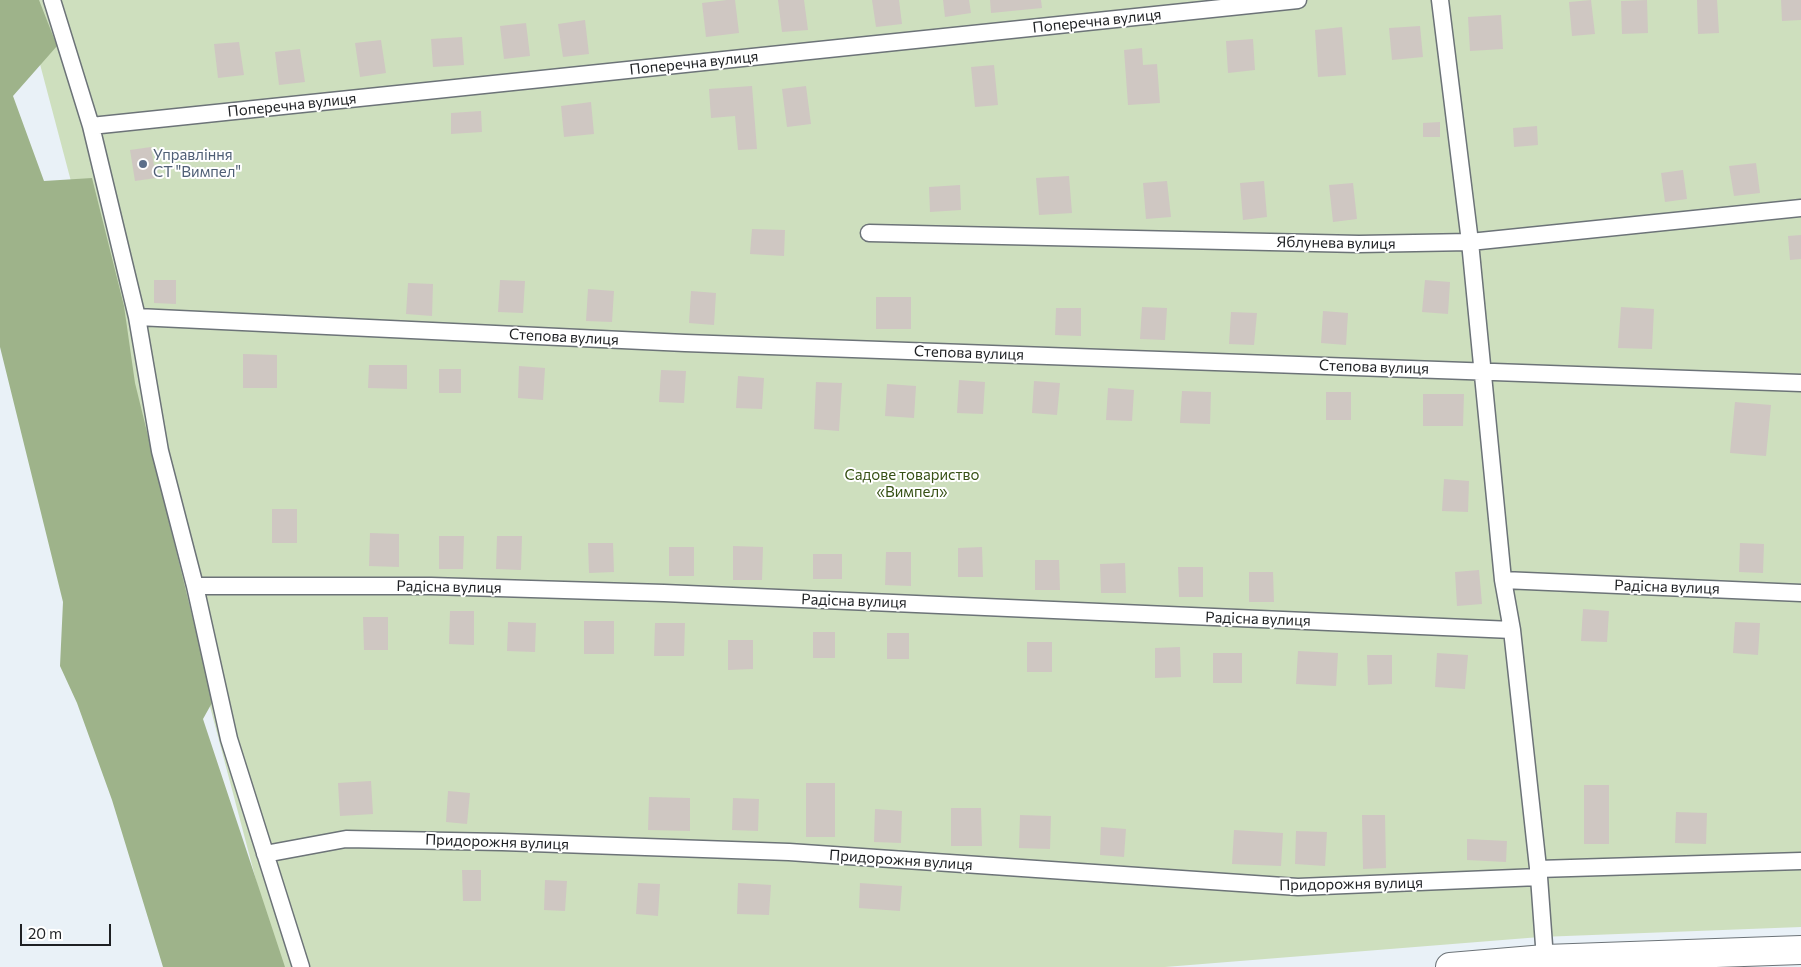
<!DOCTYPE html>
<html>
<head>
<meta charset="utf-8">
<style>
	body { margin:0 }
	#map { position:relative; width:1801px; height:967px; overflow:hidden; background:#e9f1f7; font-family:Commissioner,sans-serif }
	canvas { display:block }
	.scale { position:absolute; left:20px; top:924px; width:91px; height:22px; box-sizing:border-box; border:2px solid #1e2023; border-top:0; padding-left:6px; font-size:15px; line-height:18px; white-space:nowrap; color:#1e2023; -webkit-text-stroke:4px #fff; paint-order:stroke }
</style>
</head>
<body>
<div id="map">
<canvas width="1801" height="967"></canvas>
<div class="scale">20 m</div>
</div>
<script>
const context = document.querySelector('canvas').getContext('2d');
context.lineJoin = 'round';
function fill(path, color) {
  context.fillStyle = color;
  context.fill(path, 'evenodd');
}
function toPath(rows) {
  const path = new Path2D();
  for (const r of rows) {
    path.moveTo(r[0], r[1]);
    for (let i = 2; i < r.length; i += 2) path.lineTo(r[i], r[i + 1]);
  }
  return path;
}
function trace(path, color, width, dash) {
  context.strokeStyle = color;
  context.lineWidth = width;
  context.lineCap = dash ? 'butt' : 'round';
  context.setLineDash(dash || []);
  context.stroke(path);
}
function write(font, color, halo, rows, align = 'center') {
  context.font = font + ' Commissioner,sans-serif';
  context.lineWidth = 4;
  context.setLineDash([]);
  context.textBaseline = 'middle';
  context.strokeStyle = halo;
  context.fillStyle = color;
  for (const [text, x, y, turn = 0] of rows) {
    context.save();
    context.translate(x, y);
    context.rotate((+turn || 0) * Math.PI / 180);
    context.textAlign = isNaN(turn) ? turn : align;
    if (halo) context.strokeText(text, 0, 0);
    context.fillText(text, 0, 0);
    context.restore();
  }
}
fill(toPath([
	[23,0,1801,0,1801,927,1540,937,1165,967,279,967]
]), '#cedfbe');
fill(toPath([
	[0,0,39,0,57,46,13,96,44,181,92,178,124,306,135,383,213,701,203,719,285,967,163,967,112,800,77,703,60,666,63,602,0,347]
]), '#9eb38a');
fill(toPath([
	[727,0,735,0,739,33,706,37,702,3],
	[778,0,804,0,808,30,782,32],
	[872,0,899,0,902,24,876,27],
	[943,0,969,0,971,13,945,17],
	[990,0,1041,0,1042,8,991,13],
	[1591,0,1595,34,1572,36,1569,2],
	[1647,0,1648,33,1622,34,1621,1],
	[1697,0,1717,0,1719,33,1698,34],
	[1781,0,1801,0,1801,20,1782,21],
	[1501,15,1503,49,1470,51,1468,17],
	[585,20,589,54,563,57,558,24],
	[526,23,530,56,504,59,500,26],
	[1420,26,1423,57,1392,60,1389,28],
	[1342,27,1346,75,1318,77,1315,30],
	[462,37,464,65,433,67,431,39],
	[1253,39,1255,70,1228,73,1226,41],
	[381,40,386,73,360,77,355,43],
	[239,42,244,75,218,78,214,44],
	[1142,48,1143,65,1157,64,1160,103,1128,105,1124,50],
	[300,49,305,82,279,85,275,52],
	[994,65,998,105,975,107,971,67],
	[752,86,757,149,738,150,735,116,711,118,709,89],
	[806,86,811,124,787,127,782,89],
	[591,102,594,134,564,137,561,106],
	[481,111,482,132,451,134,451,113],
	[1440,122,1440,137,1423,137,1423,123],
	[1537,126,1538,145,1514,147,1513,128],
	[151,147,156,178,135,181,130,150],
	[1756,163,1760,193,1734,196,1729,166],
	[1683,170,1687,199,1665,202,1661,173],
	[1069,176,1072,213,1039,215,1036,178],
	[1167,181,1171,217,1146,219,1143,183],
	[1264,181,1267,217,1243,220,1240,183],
	[1353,183,1357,219,1333,222,1329,185],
	[960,185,961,210,930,212,929,187],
	[752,229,785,230,784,256,750,254],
	[1801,235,1801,259,1790,260,1788,236],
	[154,280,176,280,176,304,154,303],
	[500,280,525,281,523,313,498,312],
	[1425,280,1450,282,1448,314,1422,312],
	[408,283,433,284,432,316,406,314],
	[588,289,614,291,612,322,586,321],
	[691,291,716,293,714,325,689,323],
	[876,297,911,297,911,329,876,329],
	[1142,307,1167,308,1165,340,1140,339],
	[1621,307,1654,309,1652,349,1618,348],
	[1056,308,1081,308,1081,336,1055,335],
	[1323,311,1348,313,1346,345,1321,343],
	[1231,312,1257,313,1254,345,1229,344],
	[243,354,277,355,277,388,243,388],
	[369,365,407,365,407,389,368,388],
	[519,366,545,368,543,400,518,398],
	[439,369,461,369,461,393,439,393],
	[661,370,686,371,684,403,659,402],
	[738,376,764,378,762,409,736,408],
	[959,380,985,382,983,414,957,413],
	[1034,381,1060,383,1057,415,1032,413],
	[816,382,842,383,839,431,814,429],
	[887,384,916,386,914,418,885,416],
	[1108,388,1134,390,1132,421,1106,420],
	[1182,391,1211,392,1210,424,1180,423],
	[1326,392,1351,392,1351,420,1326,420],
	[1423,394,1464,394,1463,426,1423,426],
	[1735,402,1771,405,1766,456,1730,453],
	[1444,479,1469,481,1468,512,1442,511],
	[272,509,297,509,297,543,272,543],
	[370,533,399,534,399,567,369,566],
	[439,536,464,536,463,569,439,569],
	[497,536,522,536,521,570,496,569],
	[588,543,613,543,614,572,589,573],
	[1740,543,1764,544,1763,573,1739,572],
	[733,546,763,547,762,580,733,580],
	[669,547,694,547,694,576,669,576],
	[982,547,983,577,958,577,958,548],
	[886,552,911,552,911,586,885,585],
	[813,554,842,554,842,579,813,579],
	[1035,560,1059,560,1060,590,1035,590],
	[1125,563,1126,593,1101,593,1100,564],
	[1178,567,1203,567,1203,597,1179,597],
	[1479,570,1482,604,1457,606,1455,572],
	[1249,572,1273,572,1274,602,1249,602],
	[1583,609,1609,611,1607,642,1581,641],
	[450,611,474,611,474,645,449,644],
	[363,617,388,617,388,650,364,650],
	[584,621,614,621,614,654,584,654],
	[508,622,536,623,535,652,507,651],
	[1735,622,1760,623,1758,655,1733,653],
	[655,623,685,623,684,656,654,656],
	[813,632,835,632,835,658,813,658],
	[887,633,909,633,909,659,887,659],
	[728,640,753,640,753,669,728,670],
	[1027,642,1052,642,1052,672,1027,672],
	[1180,647,1181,677,1155,678,1155,648],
	[1298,651,1338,653,1336,686,1296,684],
	[1213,653,1242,653,1242,683,1213,683],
	[1437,653,1468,655,1465,689,1435,687],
	[1367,655,1392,655,1392,684,1368,685],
	[371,781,373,814,340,816,338,783],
	[806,783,835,783,835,837,806,837],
	[1584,785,1609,785,1609,844,1584,844],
	[448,791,470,793,467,824,446,822],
	[649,797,690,798,690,831,648,830],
	[733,798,759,799,758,831,732,830],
	[951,808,981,808,982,846,951,846],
	[875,809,902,811,901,843,874,842],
	[1676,812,1707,813,1706,844,1675,843],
	[1020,815,1051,816,1050,849,1019,848],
	[1362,815,1385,815,1386,868,1363,869],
	[1101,827,1126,829,1124,857,1100,855],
	[1234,830,1283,833,1281,866,1232,864],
	[1296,831,1327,832,1325,866,1295,864],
	[1467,839,1507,841,1506,862,1467,860],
	[462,870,481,870,481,901,463,901],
	[545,880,567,881,565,911,544,910],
	[638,883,660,884,658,916,636,914],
	[738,883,771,885,769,915,737,914],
	[860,883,902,886,900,911,859,908]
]), '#cfc7c2');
const lane = toPath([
	[52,0,91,126,137,317,160,451,195,586,229,739,301,967],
	[1440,0,1470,242,1503,580,1512,630,1539,877,1545,959],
	[91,126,1298,0],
	[869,233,1359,244,1470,242,1801,208],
	[137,317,685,343,1801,383],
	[1503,580,1801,593],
	[195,586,431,586,664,593,1512,630],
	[265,854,346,839,502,842,789,852,1298,887,1539,877],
	[1538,869,1801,861]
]);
const secondary = toPath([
	[1450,967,1545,959,1801,950]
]);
trace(lane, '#6c7378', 19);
trace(secondary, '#6c7378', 30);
trace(lane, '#fff', 16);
trace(secondary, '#fff', 28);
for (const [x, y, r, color] of [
	[143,164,5,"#5c6f8a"]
]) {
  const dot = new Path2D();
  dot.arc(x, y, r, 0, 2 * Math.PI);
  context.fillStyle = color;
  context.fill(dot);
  trace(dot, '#fff', 2);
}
write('15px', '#1e2023', '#fff', [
	["Поперечна вулиця",1097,21,-6],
	["Поперечна вулиця",694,63,-6],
	["Поперечна вулиця",292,105,-6],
	["Яблунева вулиця",1336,243,1],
	["Степова вулиця",564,337,3],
	["Степова вулиця",969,353,2],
	["Степова вулиця",1374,367,2],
	["Радісна вулиця",449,587,1],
	["Радісна вулиця",1667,587,2],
	["Радісна вулиця",854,601,2],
	["Радісна вулиця",1258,619,2],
	["Придорожня вулиця",497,842,2],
	["Придорожня вулиця",901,860,4],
	["Придорожня вулиця",1351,884,-1]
]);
write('15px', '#4e5e75', '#fff', [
	["Управління",153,155],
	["СТ \"Вимпел\"",153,172]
], 'left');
write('15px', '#365014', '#fff', [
	["Садове товариство",912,475],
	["«Вимпел»",912,492]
]);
</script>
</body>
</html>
